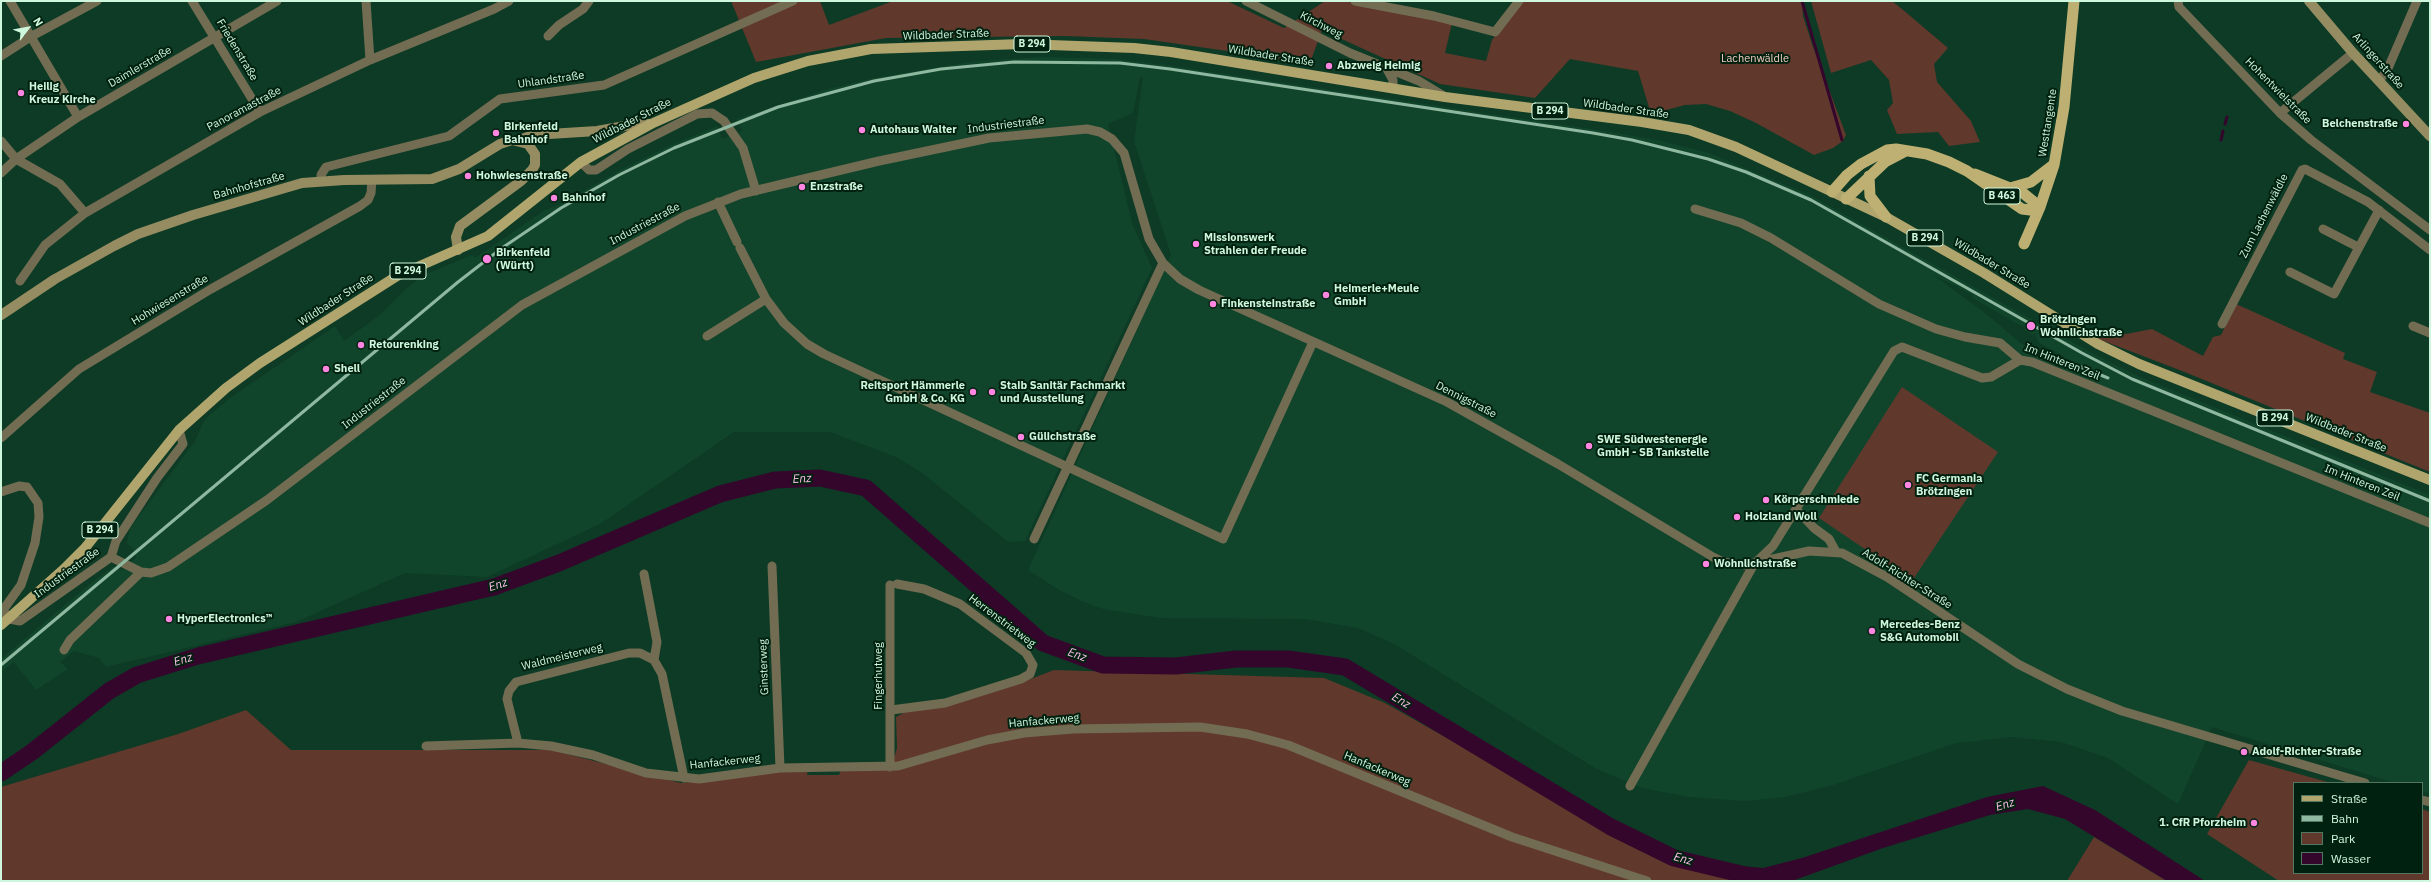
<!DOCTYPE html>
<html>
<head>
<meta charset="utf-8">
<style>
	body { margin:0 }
	#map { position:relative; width:2431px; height:882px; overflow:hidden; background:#0d3b25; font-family:"IBM Plex Sans",sans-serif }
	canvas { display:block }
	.frame { position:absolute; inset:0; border:2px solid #cff7dd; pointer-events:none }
	.legend { position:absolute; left:2293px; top:782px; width:130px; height:92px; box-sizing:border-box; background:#00210f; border:1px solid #537761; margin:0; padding:5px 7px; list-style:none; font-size:12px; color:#cff7dd }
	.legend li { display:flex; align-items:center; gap:8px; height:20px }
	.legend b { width:20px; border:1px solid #537761 }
	.north { position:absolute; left:8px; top:8px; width:40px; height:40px; -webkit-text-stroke:3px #00210f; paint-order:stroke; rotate:58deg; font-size:11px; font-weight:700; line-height:16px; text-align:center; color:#cff7dd }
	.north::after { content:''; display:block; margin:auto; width:14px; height:18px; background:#cff7dd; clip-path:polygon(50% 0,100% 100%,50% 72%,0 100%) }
</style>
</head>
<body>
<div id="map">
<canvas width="2431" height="882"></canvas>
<div class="frame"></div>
<ul class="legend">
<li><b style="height:5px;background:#b1a56e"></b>Straße</li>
<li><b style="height:5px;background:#8eb89f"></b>Bahn</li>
<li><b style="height:11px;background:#60382c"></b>Park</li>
<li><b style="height:11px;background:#35062c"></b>Wasser</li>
</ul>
<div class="north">N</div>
</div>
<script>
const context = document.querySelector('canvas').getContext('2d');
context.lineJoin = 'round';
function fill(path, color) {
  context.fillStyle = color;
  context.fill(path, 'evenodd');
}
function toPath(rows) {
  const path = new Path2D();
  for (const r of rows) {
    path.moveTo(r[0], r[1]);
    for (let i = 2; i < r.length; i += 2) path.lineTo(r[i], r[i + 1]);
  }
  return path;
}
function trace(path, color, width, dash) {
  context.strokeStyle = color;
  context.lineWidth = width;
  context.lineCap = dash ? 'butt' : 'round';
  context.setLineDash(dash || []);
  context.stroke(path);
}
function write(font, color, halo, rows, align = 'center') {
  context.font = font + ' "IBM Plex Sans",sans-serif';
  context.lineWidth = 4;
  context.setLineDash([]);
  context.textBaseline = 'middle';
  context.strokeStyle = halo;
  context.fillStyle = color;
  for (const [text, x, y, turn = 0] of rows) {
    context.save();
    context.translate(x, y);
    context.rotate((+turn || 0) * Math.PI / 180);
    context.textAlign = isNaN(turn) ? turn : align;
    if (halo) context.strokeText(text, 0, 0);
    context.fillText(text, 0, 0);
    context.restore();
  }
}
fill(toPath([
	[1042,57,1116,59,1166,65,1611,132,1662,141,1709,153,1810,195,2090,352,2140,377,2430,495,2430,794,2422,791,2422,783,2395,783,2212,727,2178,804,2108,758,2061,742,2012,737,1956,743,1833,785,1785,797,1746,801,1689,797,1642,788,1595,768,1396,645,1358,628,1305,619,1160,618,1103,609,1084,602,1059,590,1028,570,1171,255,1134,141,1143,77,1140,77,1133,113,1108,124,1132,223,1152,268,1025,541,1008,542,921,472,896,457,830,432,734,432,600,524,487,577,405,573,296,622,106,667,99,658,74,651,60,662,68,669,36,690,14,662,1,672,1,659,92,582,114,566,122,570,136,558,133,549,127,543,130,528,195,441,205,419,230,398,335,326,344,341,380,315,407,288,426,274,472,255,475,258,545,210,561,204,622,169,671,145,717,126,722,139,742,131,737,119,828,89,874,78,976,61],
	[1932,274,1973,295,1972,298,2025,328,2024,330,2033,335,2035,333,2038,342,2064,357,2062,369,2031,352,1984,312]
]), '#11452b');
fill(toPath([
	[731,1,820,1,829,25,893,1,1227,1,1284,28,1325,1,1344,1,1452,23,1445,53,1486,61,1492,40,1522,1,1802,1,1803,16,1812,44,1846,135,1843,141,1833,148,1814,155,1756,123,1730,111,1706,104,1685,105,1651,114,1638,71,1570,59,1535,98,1440,84,1322,30,1310,63,1144,39,1065,36,886,38,756,62],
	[1811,1,1892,1,1902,9,1948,48,1934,64,1937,82,1971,121,1980,142,1949,146,1938,132,1897,134,1887,110,1893,103,1889,80,1871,60,1831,73],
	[2236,304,2345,353,2343,359,2377,372,2370,392,2430,413,2430,472,2182,371,2096,338,2106,331,2126,334,2152,329,2203,356,2213,337,2221,335],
	[1902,387,1998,452,1912,581,1819,518],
	[1054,670,1324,678,1385,703,1615,833,1670,859,1740,881,1,881,1,787,178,734,246,710,291,750,551,750,681,783,779,772,808,770,807,775,839,775,841,770,891,768,897,748,896,717,905,712,1028,680],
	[2249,760,2331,783,2294,783,2294,873,2422,873,2422,809,2430,812,2430,881,2279,881,2207,834],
	[2094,837,2167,881,2067,881]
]), '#60382c');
fill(toPath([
	[2043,786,2095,810,2205,881,2167,881,2065,819,2028,809,1990,815,1883,848,1792,881,1748,881,1718,871,1722,864,1763,868,1802,858,1987,797]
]), '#35062c');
trace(toPath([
	[1802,1,1842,140],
	[2225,124,2227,117],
	[2221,140,2223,131]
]), '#35062c', 3);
trace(toPath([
	[1,773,32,752,109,691,137,675,198,656,494,587,559,563,720,494,775,480,820,478,866,488,1043,643,1103,665,1176,666,1236,659,1288,659,1345,667,1611,827,1674,858,1741,874]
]), '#35062c', 17);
trace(toPath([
	[10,1,78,117],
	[192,1,260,112],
	[366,1,370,60],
	[1246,1,1350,53,1419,81,1444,96],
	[1355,1,1434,16,1495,32,1519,1],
	[2178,1,2179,7,2280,113,2311,140,2430,230],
	[548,36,559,25,583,9,589,1],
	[1,56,32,36,97,1],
	[1387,69,1393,80,1393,88],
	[2378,80,2386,73,2417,1],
	[2280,113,2353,53],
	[1,141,16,159,60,184,85,213],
	[581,162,589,170,596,170,628,149,697,114,712,113,724,121,743,148,756,191],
	[1,173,16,159,78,117,277,1],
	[321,181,321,175,326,167,449,136,500,99,604,85,793,1],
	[718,202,737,242],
	[1695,209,1741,223,1771,238,1879,304,1936,329,1965,337,2000,343,2020,360,2032,362,2430,523],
	[2323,229,2358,247],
	[740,248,766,299,784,323,807,344,824,354,1223,539,1313,342],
	[2290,272,2334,294,2379,210],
	[20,281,45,245,85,213,260,112,370,60,494,9,509,1],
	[2222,324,2302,170,2305,169,2368,202,2430,250],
	[2413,326,2430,333],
	[707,336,766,299],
	[1,438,79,369,211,289,360,206,368,200,371,193,372,180],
	[1,492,19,486,27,487,38,503,39,517,35,543,21,585,3,610,9,619,20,621,111,557,141,572,151,573,168,567,267,500,522,305,685,216,741,194,879,161,989,138,1087,129,1100,132,1112,139,1124,153,1149,239,1163,263,1180,279,1199,290,1447,402,1558,464,1713,557,1723,562,1746,565,1809,551,1842,553,1887,577,2018,664,2067,689,2122,711,2365,783],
	[1796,509,1814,528,1829,539,1836,552],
	[1034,539,1163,263],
	[111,557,116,541,157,478,183,444,179,430],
	[772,566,780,768],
	[644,574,657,642,654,660],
	[64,650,70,640,141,572],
	[891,710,945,703,1021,679,1030,674,1033,665,1026,653,960,604,924,589,897,584],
	[518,743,507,699,509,691,516,682,629,653,640,653,654,660,662,674,684,778],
	[426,746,518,743,551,746,593,755,646,773,699,779,780,768,898,766,987,740,1024,733,1073,729,1200,727,1247,734,1288,745,1512,837,1647,881],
	[890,767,890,585],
	[1630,786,1754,564,1773,546,1894,351,1902,347,1982,378,1991,377,2020,360],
	[2422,800,2430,802]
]), '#726c52', 9);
trace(toPath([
	[2309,1,2353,53,2430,136],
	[520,140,533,135,597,131,636,124,651,124],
	[1,315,55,279,114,246,138,234,193,215,302,183,344,180,432,179,459,169,500,144,512,140,528,144,535,154,535,165,532,170,521,181,460,226,456,237,458,250]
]), '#958c62', 10);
trace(toPath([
	[1,625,64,569,85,548,179,430,226,388,260,363,397,276,488,236,581,162,651,124,754,78,808,61,871,49,1022,44,1134,48,1171,52,1445,97,1642,122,1689,130,1736,147,1886,217,1984,273,2098,344,2139,364,2430,480]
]), '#b1a56e', 10);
trace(toPath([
	[1975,174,2023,193,2040,207],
	[1869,176,1870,196,1886,217],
	[2010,188,2031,182,2053,165],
	[1832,192,1847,175,1861,164,1887,150,1896,149,1927,154,1949,162,1967,171,2022,209,2030,210,2040,207],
	[1846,199,1885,162,1906,151],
	[2024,244,2040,207,2054,165,2064,107,2074,1]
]), '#beb073', 11);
trace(toPath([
	[2066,361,2108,378],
	[1,665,458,282,502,248,561,208,619,175,674,148,778,107,874,81,941,69,1014,62,1120,63,1170,69,1593,133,1632,140,1708,159,1746,172,1811,200,2082,353,2132,379,2430,501]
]), '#8eb89f', 3);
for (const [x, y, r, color] of [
	[1329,66,4,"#fe85e0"],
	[21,93,4,"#fe85e0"],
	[2406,124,4,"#fe85e0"],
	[862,130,4,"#fe85e0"],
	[496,133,4,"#fe85e0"],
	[468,176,4,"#fe85e0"],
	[802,187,4,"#fe85e0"],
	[554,198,4,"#fe85e0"],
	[1196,244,4,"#fe85e0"],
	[487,259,5,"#fe85e0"],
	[1326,295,4,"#fe85e0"],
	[1213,304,4,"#fe85e0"],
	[2031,326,5,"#fe85e0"],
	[361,345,4,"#fe85e0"],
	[326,369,4,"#fe85e0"],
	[973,392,4,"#fe85e0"],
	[992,392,4,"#fe85e0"],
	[1021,437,4,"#fe85e0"],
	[1589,446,4,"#fe85e0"],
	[1908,485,4,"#fe85e0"],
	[1766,500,4,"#fe85e0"],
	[1737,517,4,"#fe85e0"],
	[1706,564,4,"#fe85e0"],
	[169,619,4,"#fe85e0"],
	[1872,631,4,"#fe85e0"],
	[2244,752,4,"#fe85e0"],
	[2254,823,4,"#fe85e0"]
]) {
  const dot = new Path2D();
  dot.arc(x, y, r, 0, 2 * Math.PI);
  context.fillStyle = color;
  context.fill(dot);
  trace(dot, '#00210f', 1.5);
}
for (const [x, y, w] of [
	[1032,44,36],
	[1550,111,36],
	[2002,196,36],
	[1925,238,36],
	[408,271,36],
	[2275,418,36],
	[100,530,36]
]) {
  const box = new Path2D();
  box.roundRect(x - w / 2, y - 8, w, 16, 3);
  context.fillStyle = '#00210f';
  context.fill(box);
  trace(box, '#cff7dd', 1);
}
write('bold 10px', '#cff7dd', null, [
	["B 294",1032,44],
	["B 294",1550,111],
	["B 463",2002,196],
	["B 294",1925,238],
	["B 294",408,271],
	["B 294",2275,418],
	["B 294",100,530]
]);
write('11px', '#cff7dd', '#00210f', [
	["Kirchweg",1321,25,27],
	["Wildbader Straße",946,35,-2],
	["Friedenstraße",237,50,59],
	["Wildbader Straße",1271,56,9],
	["Arlingerstraße",2378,61,48],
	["Daimlerstraße",140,67,-30],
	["Uhlandstraße",551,80,-8],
	["Hohentwielstraße",2278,91,45],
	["Panoramastraße",244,109,-28],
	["Wildbader Straße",1626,109,8],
	["Wildbader Straße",632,121,-27],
	["Westtangente",2048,123,-81],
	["Industriestraße",1006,125,-7],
	["Bahnhofstraße",249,186,-16],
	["Zum Lachenwäldle",2264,216,-63],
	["Industriestraße",645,224,-28],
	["Wildbader Straße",1992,264,31],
	["Hohwiesenstraße",170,300,-31],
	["Wildbader Straße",336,300,-33],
	["Im Hinteren Zeil",2062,362,22],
	["Dennigstraße",1466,400,27],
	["Industriestraße",374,403,-38],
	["Wildbader Straße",2346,433,22],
	["Im Hinteren Zeil",2362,483,22],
	["Industriestraße",67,573,-36],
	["Adolf-Richter-Straße",1907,579,32],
	["Herrenstrietweg",1002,621,37],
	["Waldmeisterweg",562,657,-14],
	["Ginsterweg",764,667,-92],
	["Fingerhutweg",879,676,-90],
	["Hanfackerweg",1044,721,-5],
	["Hanfackerweg",725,762,-6],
	["Hanfackerweg",1377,769,23]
]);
write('11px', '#f4cdc1', '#00210f', [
	["Lachenwäldle",1755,59]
]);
write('bold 11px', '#cff7dd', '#00210f', [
	["Abzweig Heimig",1337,66],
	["Heilig",29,87],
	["Kreuz Kirche",29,100],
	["Belchenstraße",2398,124,"right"],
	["Birkenfeld",504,127],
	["Bahnhof",504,140],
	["Autohaus Walter",870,130],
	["Hohwiesenstraße",476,176],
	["Enzstraße",810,187],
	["Bahnhof",562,198],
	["Missionswerk",1204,238],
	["Strahlen der Freude",1204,251],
	["Birkenfeld",496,253],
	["(Württ)",496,266],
	["Heimerle+Meule",1334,289],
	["GmbH",1334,302],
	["Finkensteinstraße",1221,304],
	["Brötzingen",2040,320],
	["Wohnlichstraße",2040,333],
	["Retourenking",369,345],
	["Shell",334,369],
	["Reitsport Hämmerle",965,386,"right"],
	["GmbH & Co. KG",965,399,"right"],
	["Staib Sanitär Fachmarkt",1000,386],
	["und Ausstellung",1000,399],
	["Gülichstraße",1029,437],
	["SWE Südwestenergie",1597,440],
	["GmbH - SB Tankstelle",1597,453],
	["FC Germania",1916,479],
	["Brötzingen",1916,492],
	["Körperschmiede",1774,500],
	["Holzland Woll",1745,517],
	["Wohnlichstraße",1714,564],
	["HyperElectronics™",177,619],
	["Mercedes-Benz",1880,625],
	["S&G Automobil",1880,638],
	["Adolf-Richter-Straße",2252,752],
	["1. CfR Pforzheim",2246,823,"right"]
], 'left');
write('italic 12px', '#febdeb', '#00210f', [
	["Enz",802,479,-3],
	["Enz",498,585,-18],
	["Enz",1077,655,20],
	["Enz",183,660,-17],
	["Enz",1401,701,31],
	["Enz",2005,805,-17],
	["Enz",1683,859,15]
]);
</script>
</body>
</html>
